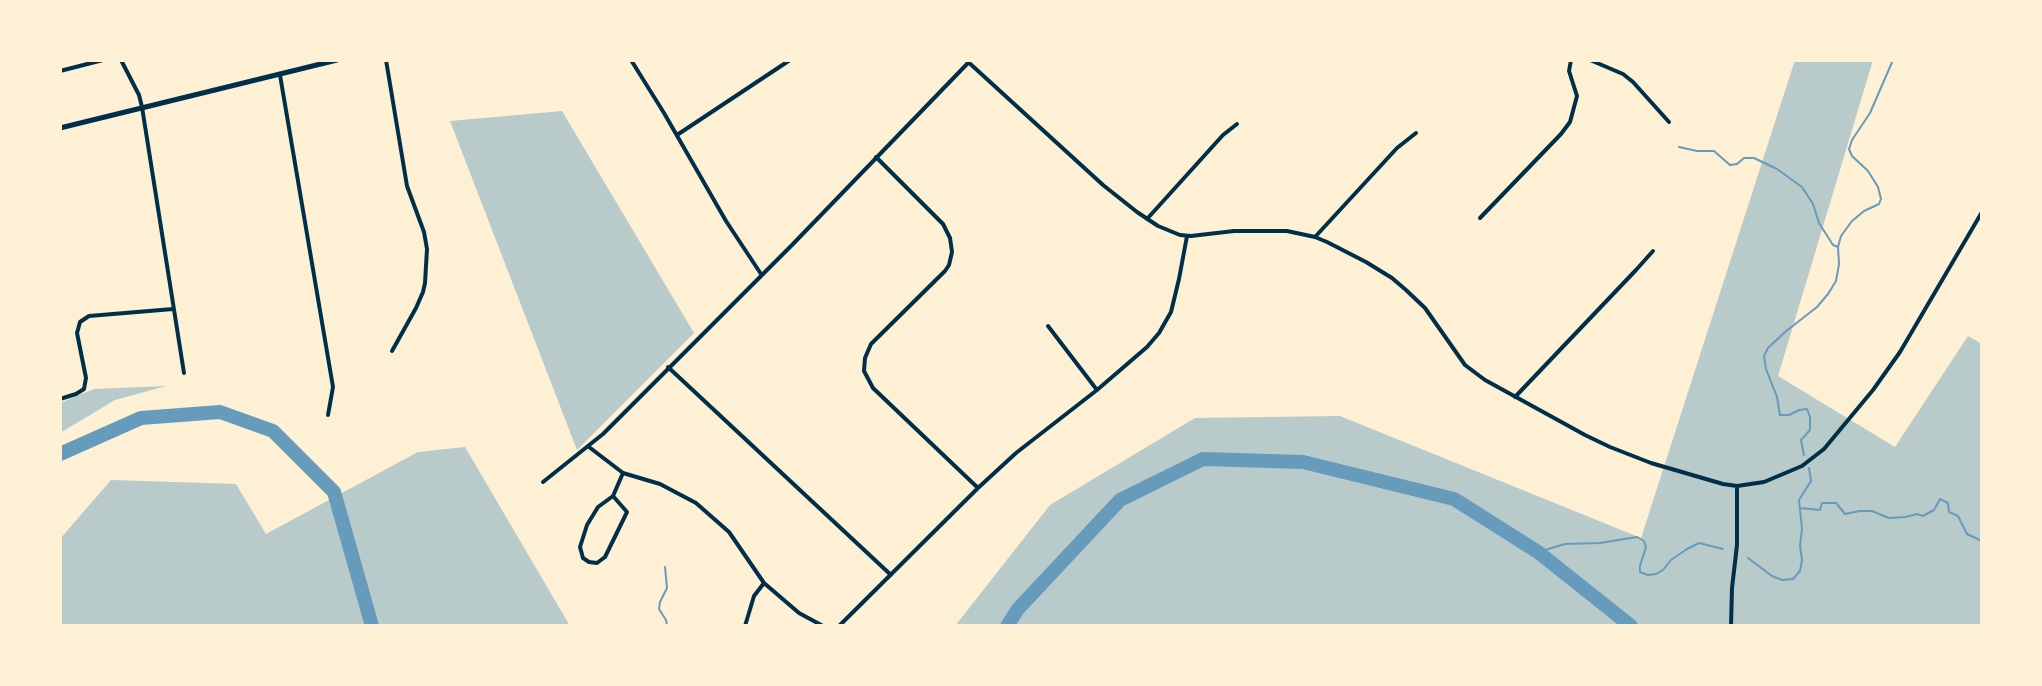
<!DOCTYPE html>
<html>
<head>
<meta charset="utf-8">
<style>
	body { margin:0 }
	#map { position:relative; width:2042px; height:686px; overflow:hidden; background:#fdf0d5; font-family:"Fira Sans Condensed",sans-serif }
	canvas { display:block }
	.frame { position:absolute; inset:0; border:62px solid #fdf0d5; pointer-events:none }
</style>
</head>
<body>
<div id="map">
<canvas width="2042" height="686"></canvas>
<div class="frame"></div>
</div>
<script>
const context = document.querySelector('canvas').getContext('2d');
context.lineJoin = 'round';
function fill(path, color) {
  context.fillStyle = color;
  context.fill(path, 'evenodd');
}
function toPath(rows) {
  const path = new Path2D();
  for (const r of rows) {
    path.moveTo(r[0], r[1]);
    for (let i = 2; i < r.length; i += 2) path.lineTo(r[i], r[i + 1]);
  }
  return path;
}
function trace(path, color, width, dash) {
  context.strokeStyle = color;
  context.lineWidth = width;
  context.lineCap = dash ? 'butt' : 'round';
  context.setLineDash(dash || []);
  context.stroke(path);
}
fill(toPath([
	[1795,60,1873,60,1778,376,1895,447,1968,336,1982,344,1982,626,955,626,1050,505,1195,418,1340,416,1641,538],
	[562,111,694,333,577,450,450,121],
	[166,386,115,400,60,433,60,403,94,389],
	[465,447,570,626,60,626,60,539,111,480,236,484,266,534,418,452]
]), '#b9caca');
trace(toPath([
	[1679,147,1697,151,1714,151,1730,165,1737,164,1744,158,1754,158,1777,169,1802,187,1813,204,1819,223,1833,245,1838,247],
	[1804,455,1801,440,1810,430,1810,417,1807,409,1799,410,1789,415,1780,415,1777,397,1766,369,1764,356,1768,348,1785,332,1817,307,1828,294,1836,281,1839,264,1838,247,1841,236,1852,221,1864,211,1879,204,1881,199,1878,187,1868,171,1852,156,1849,149,1852,140,1870,113,1893,60],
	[1800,508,1820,510,1822,503,1836,503,1845,514,1860,511,1872,511,1889,518,1905,517,1917,514,1923,516,1934,510,1940,499,1948,503,1949,512,1958,516,1967,534,1982,541],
	[1538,552,1565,544,1600,543,1637,537,1644,541,1646,547,1640,566,1640,572,1648,575,1656,574,1663,570,1671,560,1687,549,1699,543,1723,549],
	[1748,558,1772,576,1782,580,1793,579,1800,571,1802,560,1800,546,1802,529,1799,500,1811,481,1809,468],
	[665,567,667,588,660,602,659,609,666,620,667,626]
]), '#669bbc', 2);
trace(toPath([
	[60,454,141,418,220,412,273,431,334,492,372,626],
	[1007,626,1018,609,1120,500,1203,459,1303,462,1454,499,1538,552,1631,626]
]), '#669bbc', 14);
trace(toPath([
	[121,60,139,95,142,107,184,373],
	[386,60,407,186,424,232,427,249,425,283,423,292,416,308,392,351],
	[631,60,664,113,726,221,761,274],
	[966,60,1103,185,1137,212,1158,226,1180,235,1191,236,1234,231,1287,231,1315,237,1327,242,1366,262,1392,278,1406,290,1425,308,1465,365,1485,380,1585,435,1610,447,1651,463,1723,484,1737,486,1764,482,1802,466,1824,449,1873,390,1900,352,1982,212],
	[1590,60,1623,74,1633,82,1669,122],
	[60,71,103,60],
	[280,75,333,387,328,415],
	[677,135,790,60],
	[876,157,943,224,950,238,952,252,949,265,945,271,871,344,865,358,864,371,873,388,978,488],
	[1480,218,1561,134,1570,122,1577,96,1569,71,1571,60],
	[1147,219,1223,135,1237,124],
	[1315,237,1397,148,1416,133],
	[1048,326,1097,390],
	[668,367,891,575],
	[1515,397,1636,270,1653,251],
	[60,399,76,394,84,389,86,378,77,333,80,322,89,316,173,309],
	[589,447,623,473,660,484,696,503,729,532,764,583,799,613,823,626],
	[543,482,603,434,792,245,968,63],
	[613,496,627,512,605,557,597,563,589,562,583,558,580,547,587,525,598,507,613,496,623,473],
	[745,626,754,596,764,583],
	[839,626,978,488,1016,453,1097,390,1147,347,1159,333,1171,312,1179,279,1187,236],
	[1731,626,1732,588,1737,545,1737,486]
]), '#003049', 4);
trace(toPath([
	[60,128,337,60]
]), '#003049', 5);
</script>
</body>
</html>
